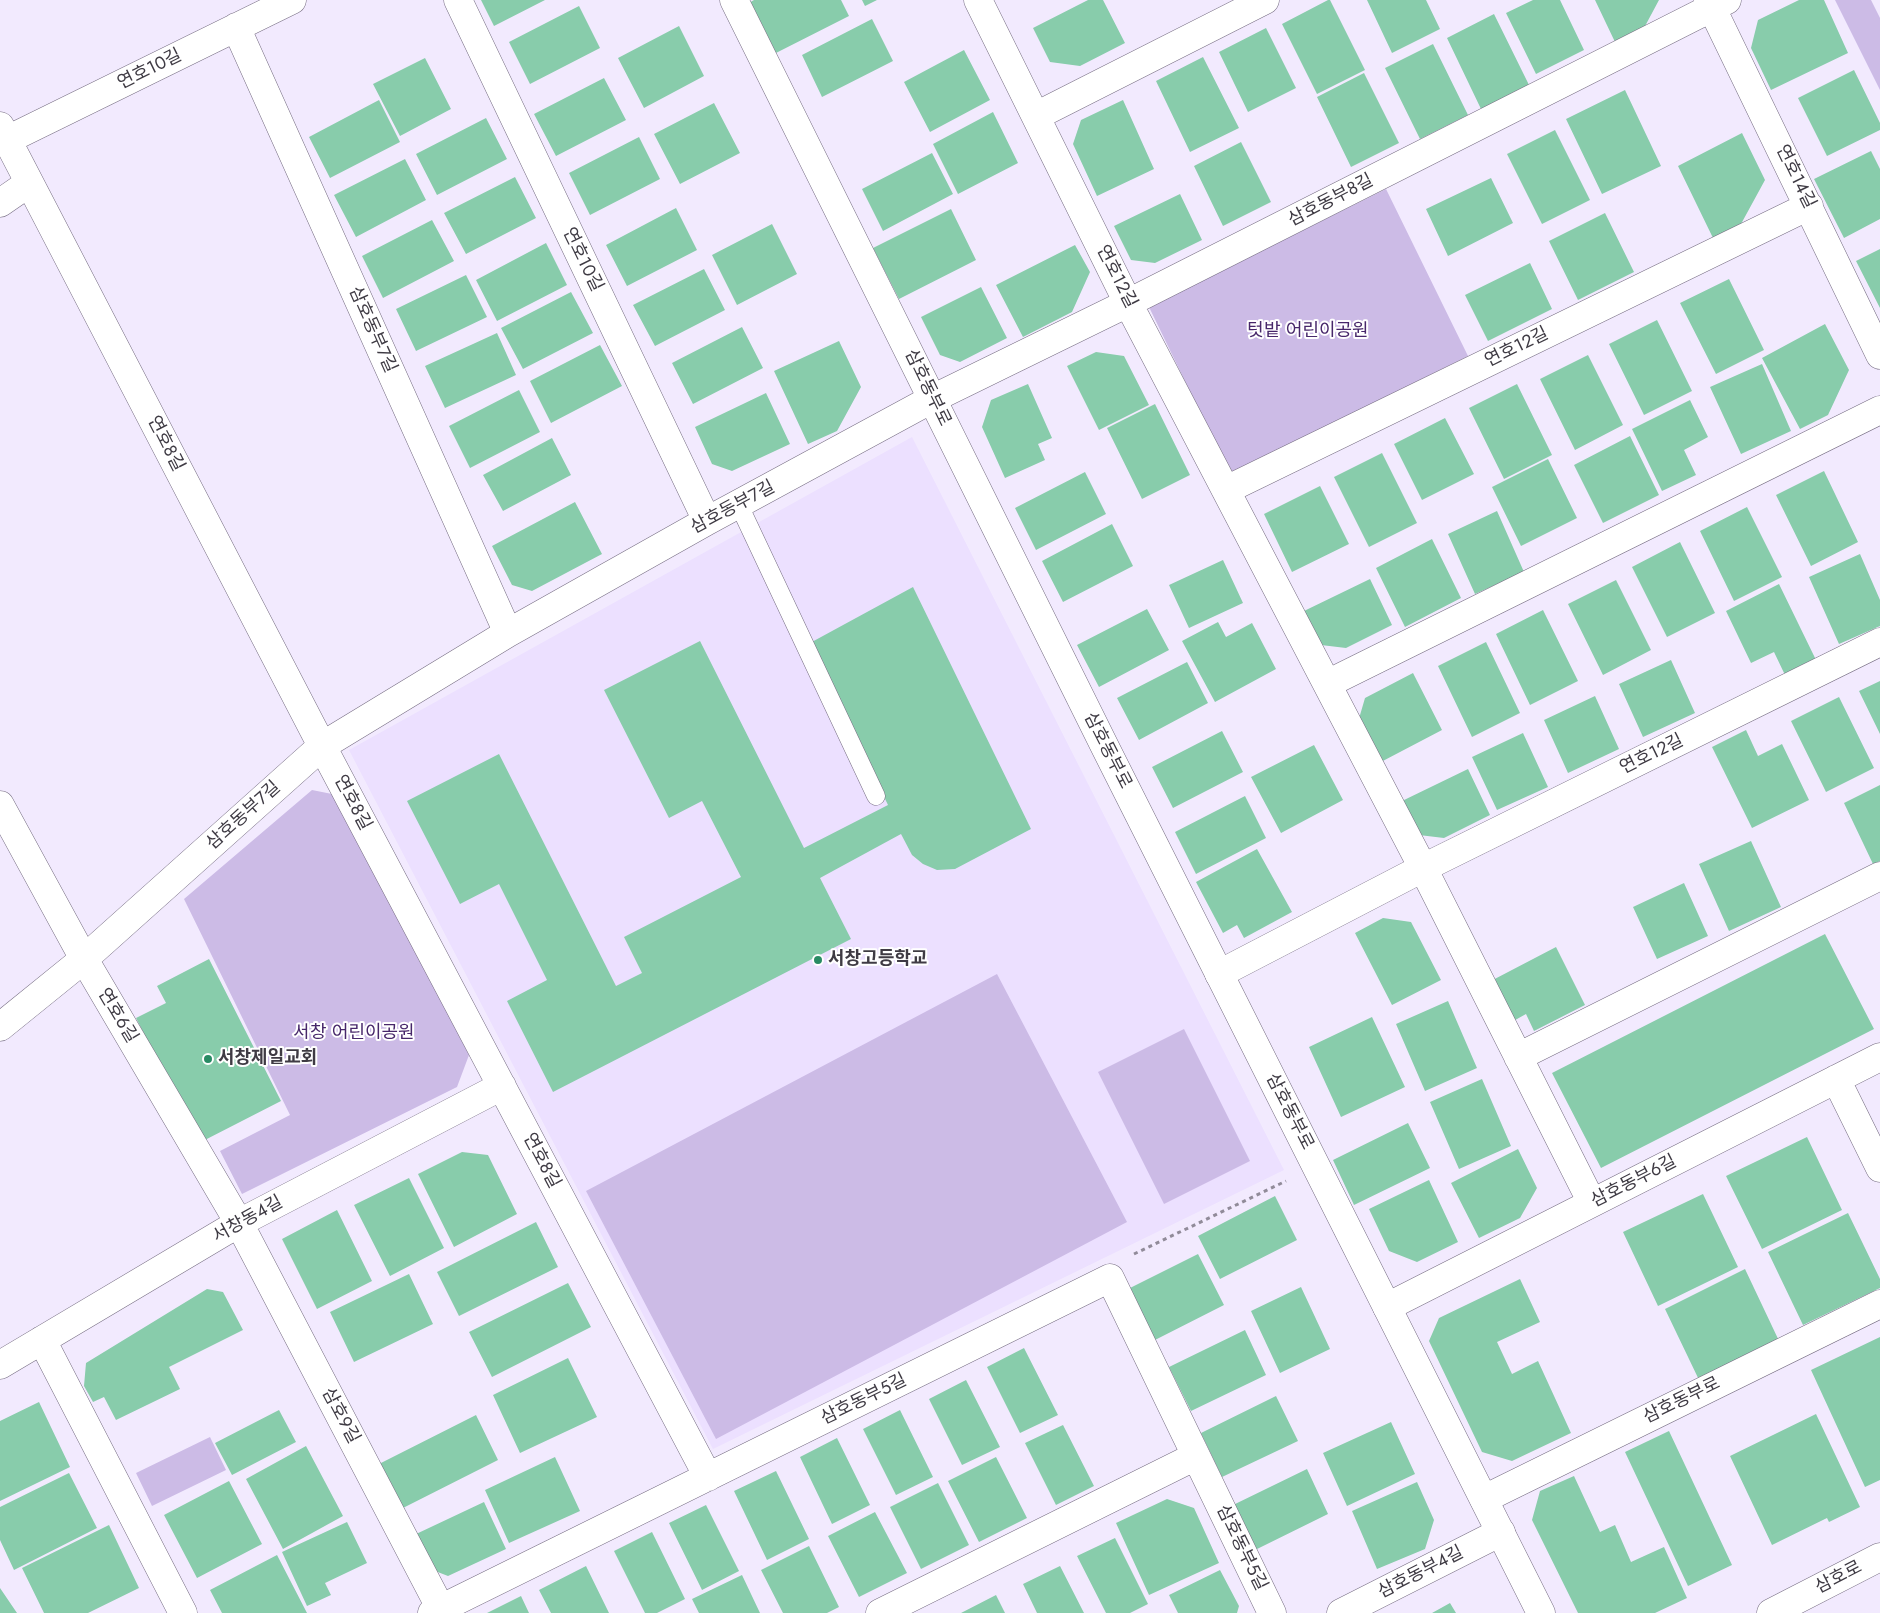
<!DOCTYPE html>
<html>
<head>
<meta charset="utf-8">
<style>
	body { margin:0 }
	canvas { display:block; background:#f2eafe }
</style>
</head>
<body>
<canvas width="1880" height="1613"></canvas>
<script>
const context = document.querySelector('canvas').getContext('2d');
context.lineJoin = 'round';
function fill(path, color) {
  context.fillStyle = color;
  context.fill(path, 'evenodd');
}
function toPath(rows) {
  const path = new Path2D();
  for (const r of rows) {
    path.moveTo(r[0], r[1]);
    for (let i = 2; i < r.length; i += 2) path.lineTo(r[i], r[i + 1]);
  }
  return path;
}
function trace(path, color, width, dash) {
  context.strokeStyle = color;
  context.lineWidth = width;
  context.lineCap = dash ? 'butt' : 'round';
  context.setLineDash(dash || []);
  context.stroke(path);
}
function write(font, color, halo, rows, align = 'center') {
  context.font = font + ' Jost,"Noto Sans KR",sans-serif';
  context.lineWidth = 4;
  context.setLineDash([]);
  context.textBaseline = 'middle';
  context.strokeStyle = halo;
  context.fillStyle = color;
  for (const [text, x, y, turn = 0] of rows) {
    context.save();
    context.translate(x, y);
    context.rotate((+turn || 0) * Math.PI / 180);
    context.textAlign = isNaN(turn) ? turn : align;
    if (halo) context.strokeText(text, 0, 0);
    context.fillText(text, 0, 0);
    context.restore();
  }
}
fill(toPath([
	[912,437,1284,1170,713,1449,349,750]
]), '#ece0ff');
fill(toPath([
	[1835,0,1871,0,1880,18,1880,90],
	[1386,189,1468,356,1230,474,1149,307],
	[312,790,337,795,469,1055,457,1087,242,1194,220,1151,290,1115,184,899],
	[997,974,1127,1222,716,1439,586,1191],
	[1184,1029,1250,1161,1164,1204,1098,1072],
	[210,1437,226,1470,152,1506,136,1473]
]), '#ccbbe6');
fill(toPath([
	[481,0,545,0,494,26],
	[754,0,841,0,849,16,772,55,747,4],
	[862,0,877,0,865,6],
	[1088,0,1103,0,1125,43,1080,66,1050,62,1033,28],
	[1328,0,1330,0,1365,70,1317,94,1282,24],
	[1367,0,1426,0,1440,29,1392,53],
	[1533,0,1560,0,1584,50,1536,74,1506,13],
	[1595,0,1659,0,1644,28,1615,42],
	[1799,0,1824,0,1848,53,1771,90,1751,48,1758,20],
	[579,6,600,48,530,84,509,42],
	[1494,14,1529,85,1481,109,1447,38],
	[872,19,893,61,822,97,802,55],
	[679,26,704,76,644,108,618,58],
	[1266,28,1296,88,1248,112,1219,52],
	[1433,44,1468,115,1420,139,1385,68],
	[964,50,990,100,930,132,904,82],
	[1203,57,1239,128,1190,152,1156,81],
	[425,58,451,109,400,136,373,84],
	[1854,70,1880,123,1880,130,1827,156,1798,98],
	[1364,73,1399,143,1351,167,1317,97],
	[604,78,626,120,556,156,534,114],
	[1625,90,1661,166,1602,194,1566,119],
	[379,100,400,142,330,178,309,137],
	[1123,100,1154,169,1097,196,1073,144,1081,120],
	[714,103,740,153,680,184,654,134],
	[993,112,1018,163,958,194,933,144],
	[486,118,507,159,437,195,416,154],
	[1555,130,1590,200,1542,224,1507,154],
	[1742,133,1765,180,1741,224,1713,238,1678,166],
	[639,137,660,179,590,215,569,173],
	[1241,142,1271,202,1223,226,1194,166],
	[1871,151,1880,169,1880,219,1844,238,1814,179],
	[932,153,953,194,883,231,862,189],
	[405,159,426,200,356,237,334,195],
	[515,177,536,218,466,254,444,213],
	[1491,178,1513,223,1448,256,1426,209],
	[1180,194,1202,240,1155,263,1131,260,1114,226],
	[676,208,697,250,627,286,606,245],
	[951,209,976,260,899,299,873,248],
	[1605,213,1634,272,1578,300,1549,241],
	[432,220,454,261,383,298,362,256],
	[772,224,797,274,737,305,712,255],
	[546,243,567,285,497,321,476,280],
	[1075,245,1090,272,1072,312,1023,337,996,285],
	[1880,249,1880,308,1856,261],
	[1530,263,1552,309,1488,341,1465,295],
	[704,269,725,310,655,346,633,305],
	[466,275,487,317,416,351,396,309],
	[1729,279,1764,350,1716,374,1680,303],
	[981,287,1007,338,960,362,940,355,921,317],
	[571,292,593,333,523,369,501,328],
	[1657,320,1692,391,1644,415,1609,344],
	[1825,324,1849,370,1828,415,1800,429,1762,358],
	[742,327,763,368,693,404,672,363],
	[497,333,516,375,445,408,425,366],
	[839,341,861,387,837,431,808,444,774,371],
	[600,345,622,386,551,423,530,381],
	[1096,352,1124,356,1149,405,1099,430,1067,366],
	[1588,355,1623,425,1575,450,1540,379],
	[1762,364,1791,431,1741,454,1710,387],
	[1028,384,1052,438,1038,444,1045,460,1005,478,982,427,991,400],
	[1517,384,1552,455,1504,479,1469,408],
	[519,390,540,432,470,468,449,426],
	[766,393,790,444,732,471,712,464,695,427],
	[1690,400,1708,437,1684,450,1696,475,1662,491,1632,429],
	[1155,404,1190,475,1142,499,1107,428],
	[1445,418,1474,474,1422,500,1394,444],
	[1630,436,1659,495,1603,523,1574,465],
	[552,438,571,475,503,511,483,475],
	[1382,453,1417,523,1369,547,1334,477],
	[1548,459,1577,518,1521,546,1492,487],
	[1824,471,1858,542,1811,566,1776,495],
	[1085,472,1106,514,1036,550,1015,508],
	[1320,486,1349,544,1292,572,1264,514],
	[575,502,602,554,532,591,512,585,492,546],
	[1747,507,1782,577,1734,601,1700,531],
	[1497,511,1524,572,1475,594,1448,534],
	[1112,524,1133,566,1063,602,1042,561],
	[1432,539,1461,598,1405,627,1376,568],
	[1680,542,1715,613,1667,637,1632,567],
	[1860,554,1880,600,1880,626,1839,644,1809,577],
	[1223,560,1243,603,1189,628,1169,585],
	[1370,579,1392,625,1346,648,1321,645,1304,611],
	[1616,580,1651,650,1603,675,1568,604],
	[1779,584,1816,660,1785,675,1774,652,1751,663,1726,611],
	[913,587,1031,829,955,869,937,870,923,864,912,855,901,834,820,878,851,939,553,1092,507,1001,547,980,499,884,460,904,407,801,499,754,616,986,642,973,624,937,741,877,702,801,669,818,604,690,700,641,804,848,888,805,810,643],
	[1147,609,1169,650,1099,687,1077,645],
	[1543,610,1578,681,1530,705,1496,634],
	[1218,622,1226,637,1252,623,1276,669,1215,702,1182,641],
	[1486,642,1520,713,1472,737,1438,666],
	[1671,660,1695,713,1643,737,1619,684],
	[1187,662,1208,703,1139,740,1117,698],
	[1413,673,1442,730,1379,763,1358,722,1365,698],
	[1880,681,1880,734,1859,691],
	[1595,696,1619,749,1568,773,1544,720],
	[1839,697,1874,768,1826,792,1791,721],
	[1746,730,1758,756,1782,744,1809,800,1752,828,1712,747],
	[1222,731,1243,772,1173,808,1152,767],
	[1523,733,1548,787,1497,810,1472,757],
	[1314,745,1343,800,1281,833,1251,777],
	[1468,769,1490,815,1444,838,1419,835,1402,801],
	[1880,785,1880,861,1873,864,1844,803],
	[1245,796,1266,838,1196,874,1175,832],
	[1751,841,1781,907,1729,931,1699,864],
	[1257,849,1292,912,1244,938,1237,925,1223,933,1196,882],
	[1684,883,1708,936,1657,959,1633,907],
	[1383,918,1411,922,1441,980,1392,1005,1355,933],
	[1825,934,1874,1029,1601,1168,1552,1073],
	[1556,947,1585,1005,1534,1031,1526,1014,1508,1024,1487,983],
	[209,959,281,1101,199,1143,136,1018,166,1003,157,986],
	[1448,1001,1477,1068,1425,1091,1396,1024],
	[1372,1017,1405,1087,1341,1117,1309,1047],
	[1482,1079,1511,1146,1459,1169,1430,1102],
	[1408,1123,1430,1168,1354,1205,1333,1160],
	[1807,1137,1842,1210,1762,1249,1726,1176],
	[1518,1149,1537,1188,1520,1218,1479,1238,1451,1183],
	[462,1152,488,1155,517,1214,454,1247,418,1174],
	[409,1178,444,1248,390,1276,354,1205],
	[1429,1180,1458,1242,1417,1262,1389,1251,1369,1209],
	[1703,1194,1738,1267,1658,1306,1623,1232],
	[1275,1196,1297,1240,1220,1279,1198,1236],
	[337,1210,372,1281,317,1309,282,1239],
	[1848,1213,1880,1279,1880,1288,1803,1325,1768,1252],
	[536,1222,558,1267,459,1316,437,1272],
	[1198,1254,1224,1305,1153,1341,1128,1289],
	[1745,1269,1780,1343,1700,1382,1665,1309],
	[409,1274,433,1324,354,1362,330,1312],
	[1520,1279,1540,1322,1497,1342,1512,1374,1538,1361,1571,1433,1512,1461,1482,1452,1429,1341,1439,1318],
	[568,1283,591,1327,492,1377,469,1332],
	[1301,1287,1330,1349,1280,1373,1251,1311],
	[207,1289,223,1292,243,1330,169,1367,180,1389,116,1420,104,1397,93,1402,84,1386,86,1363],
	[1245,1330,1266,1375,1191,1411,1169,1367],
	[1880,1337,1880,1480,1865,1487,1811,1370],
	[1024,1348,1058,1415,1020,1433,987,1367],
	[568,1358,597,1417,520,1453,493,1395],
	[966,1380,1000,1447,962,1465,929,1399],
	[1276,1396,1298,1441,1222,1477,1201,1433],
	[39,1402,70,1467,0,1501,0,1421],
	[279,1410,296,1442,232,1475,215,1443],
	[900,1410,933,1477,896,1495,863,1429],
	[1816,1414,1860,1507,1829,1522,1827,1518,1772,1545,1730,1456],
	[476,1415,498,1460,399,1510,377,1465],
	[1391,1422,1415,1474,1347,1506,1323,1453],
	[1063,1425,1094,1486,1056,1505,1025,1443],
	[1669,1431,1732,1565,1688,1586,1625,1452],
	[837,1438,870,1505,832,1524,800,1457],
	[306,1446,343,1516,283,1549,246,1479],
	[555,1457,580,1511,509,1543,485,1490],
	[996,1457,1027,1518,979,1542,948,1481],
	[1307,1469,1328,1514,1253,1551,1231,1506],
	[776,1471,809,1539,767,1560,734,1491],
	[69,1473,97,1528,14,1570,0,1540,0,1507],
	[1574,1476,1600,1532,1615,1525,1631,1562,1664,1547,1687,1598,1655,1613,1578,1613,1532,1520,1540,1491],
	[229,1481,262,1544,197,1578,164,1515],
	[1417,1482,1434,1520,1425,1549,1377,1569,1352,1511],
	[938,1483,969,1545,921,1569,890,1507],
	[1167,1499,1194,1508,1219,1563,1149,1595,1116,1523],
	[484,1502,506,1549,448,1576,430,1569,414,1535],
	[706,1505,739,1571,702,1590,669,1523],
	[875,1512,907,1573,859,1597,828,1536],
	[347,1522,367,1563,325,1583,331,1595,307,1606,282,1552],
	[109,1525,139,1588,88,1613,44,1613,22,1568],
	[652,1532,685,1599,657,1613,645,1613,614,1551],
	[1115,1538,1148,1604,1130,1613,1106,1613,1077,1556],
	[809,1546,839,1607,827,1613,783,1613,761,1570],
	[277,1555,307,1613,222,1613,210,1590],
	[586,1566,609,1613,551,1613,539,1590],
	[1060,1566,1084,1613,1037,1613,1023,1584],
	[1220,1570,1239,1606,1237,1613,1178,1613,1169,1595],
	[742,1575,760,1613,699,1613,692,1599],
	[0,1588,17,1613,0,1613],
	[996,1595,1005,1613,961,1613],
	[521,1596,529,1613,487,1613],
	[1450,1603,1456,1613,1432,1613]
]), '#88ccab');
const lane = toPath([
	[739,505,876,796]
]);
const street = toPath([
	[458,0,707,521],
	[978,0,1128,303,1423,868,1592,1203],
	[1708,0,1880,355],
	[236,27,508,633],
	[1036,116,1265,0],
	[0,126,322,746,708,1477],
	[7,140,292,0],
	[0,203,29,183],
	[1226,490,1809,206],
	[1327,684,1880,410],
	[0,805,84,959,239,1223,443,1613],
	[1219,974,1423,868,1880,642],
	[0,1027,84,959,322,746,508,633,707,521,932,399,1128,303,1727,0],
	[1518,1057,1880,876],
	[1836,1079,1880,1168],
	[1387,1307,1880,1057],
	[42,1340,183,1613],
	[0,1365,239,1223,502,1086],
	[1484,1499,1880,1304],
	[432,1613,1110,1278,1272,1613],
	[880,1613,1196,1456],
	[1341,1613,1501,1532]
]);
const secondary = toPath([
	[734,0,1105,747,1541,1613],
	[1771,1613,1880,1557]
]);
trace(lane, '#766d82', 19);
trace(street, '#766d82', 29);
trace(secondary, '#766d82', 29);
trace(toPath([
	[1134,1254,1286,1181]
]), '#918b99', 3, [4, 4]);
trace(lane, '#fff', 18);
trace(street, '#fff', 28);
trace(secondary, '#fff', 28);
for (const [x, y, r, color] of [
	[818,960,5,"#298b64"],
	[208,1059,5,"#298b64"]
]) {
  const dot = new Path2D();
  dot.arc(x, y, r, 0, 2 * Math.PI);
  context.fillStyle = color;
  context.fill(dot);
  trace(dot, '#fff', 2);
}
write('18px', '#3f3b44', '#fff', [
	["연호10길",150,70,-26],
	["연호14길",1795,177,64],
	["삼호동부8길",1331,201,-27],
	["연호10길",582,260,64],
	["연호12길",1116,277,63],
	["삼호동부7길",372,330,66],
	["연호12길",1517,348,-26],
	["삼호동부로",927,388,64],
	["연호8길",165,444,63],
	["삼호동부7길",733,508,-28],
	["삼호동부로",1107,751,63],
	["연호12길",1652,755,-26],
	["연호8길",352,803,62],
	["삼호동부7길",244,816,-42],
	["연호6길",117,1016,59],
	["삼호동부로",1289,1112,63],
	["연호8길",541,1161,62],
	["삼호동부6길",1634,1182,-27],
	["서창동4길",248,1220,-29],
	["삼호동부5길",864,1400,-26],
	["삼호동부로",1682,1401,-26],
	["삼호9길",340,1416,62],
	["삼호동부5길",1241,1548,64],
	["삼호동부4길",1421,1573,-27],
	["삼호로",1839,1578,-27]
]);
write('18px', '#47276a', '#fff', [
	["텃밭 어린이공원",1308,332],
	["서창 어린이공원",354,1034]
]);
write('bold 18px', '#3f3b44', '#fff', [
	["서창고등학교",828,960],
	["서창제일교회",218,1059]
], 'left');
</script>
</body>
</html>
